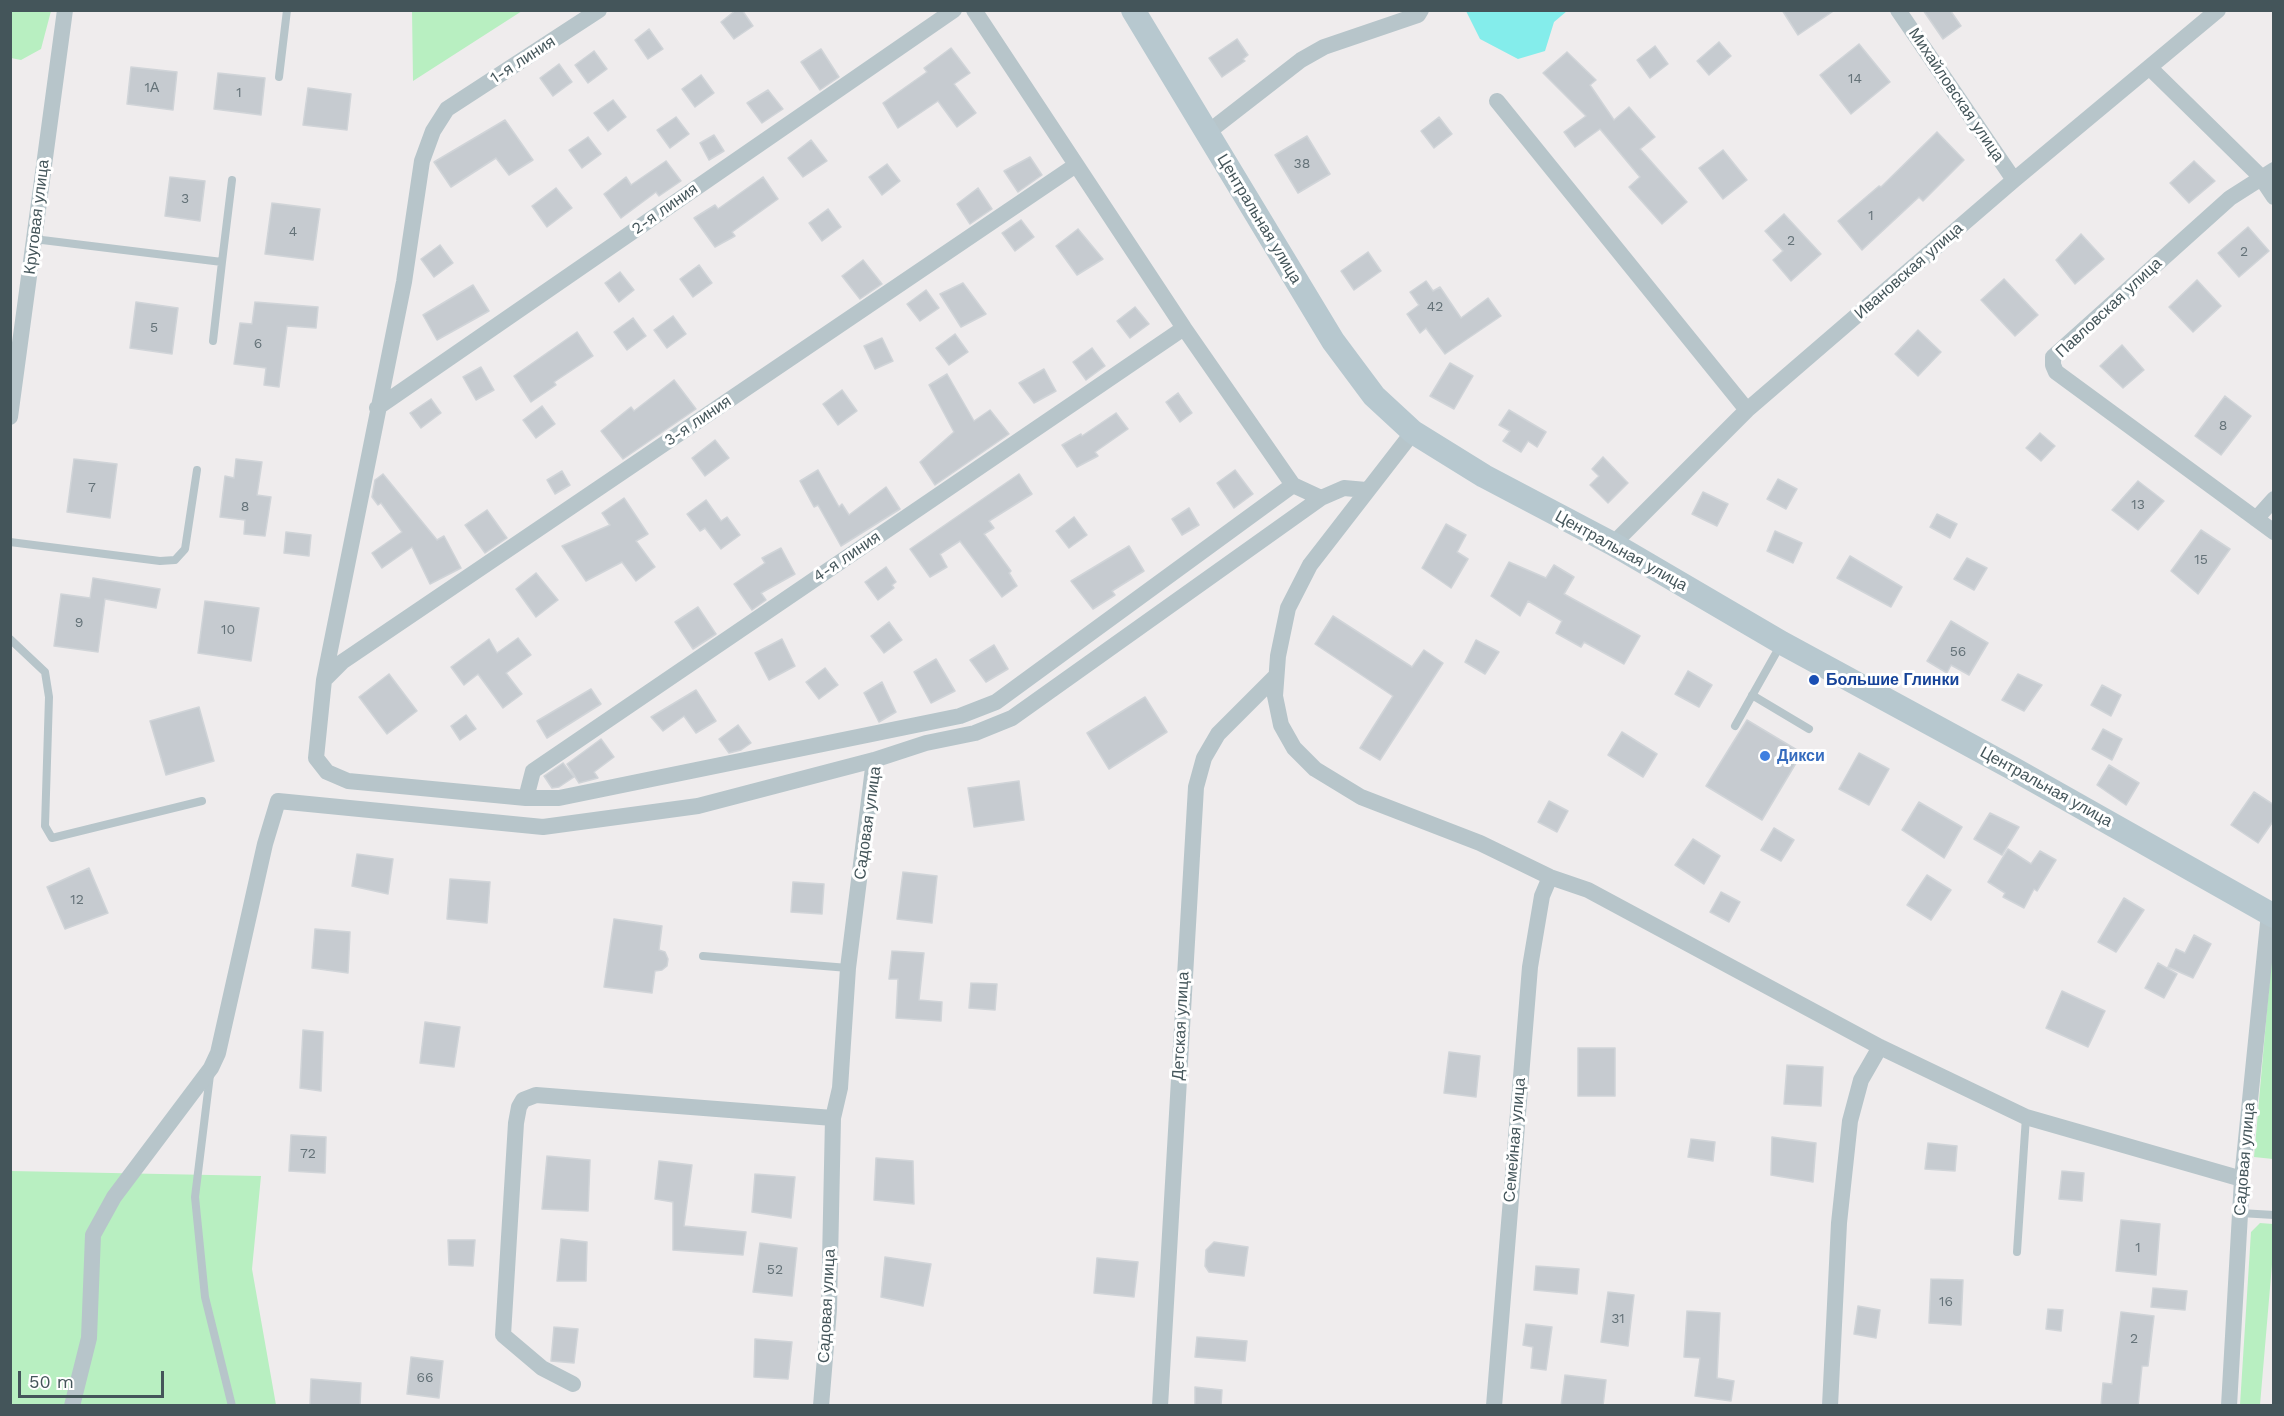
<!DOCTYPE html>
<html>
<head>
<meta charset="utf-8">
<style>
	body { margin:0 }
	#map { position:relative; width:2284px; height:1416px; overflow:hidden; background:#efeced; font-family:"Work Sans",sans-serif }
	canvas { display:block }
	.frame { position:absolute; inset:0; border:12px solid #44555a; pointer-events:none }
	.scale { position:absolute; left:18px; top:1371px; width:146px; height:27px; box-sizing:border-box; border:3px solid #44555a; border-top:0; padding-left:8px; font-size:18px; line-height:21px; white-space:nowrap; color:#44555a; -webkit-text-stroke:4px #fff; paint-order:stroke }
</style>
</head>
<body>
<div id="map">
<canvas width="2284" height="1416"></canvas>
<div class="frame"></div>
<div class="scale">50 m</div>
</div>
<script>
const context = document.querySelector('canvas').getContext('2d');
context.lineJoin = 'round';
function fill(path, color) {
  context.fillStyle = color;
  context.fill(path, 'evenodd');
}
function toPath(rows) {
  const path = new Path2D();
  for (const r of rows) {
    path.moveTo(r[0], r[1]);
    for (let i = 2; i < r.length; i += 2) path.lineTo(r[i], r[i + 1]);
  }
  return path;
}
function trace(path, color, width, dash) {
  context.strokeStyle = color;
  context.lineWidth = width;
  context.lineCap = dash ? 'butt' : 'round';
  context.setLineDash(dash || []);
  context.stroke(path);
}
function write(font, color, halo, rows, align = 'center') {
  context.font = font + ' "Work Sans",sans-serif';
  context.lineWidth = 6;
  context.setLineDash([]);
  context.textBaseline = 'middle';
  context.strokeStyle = halo;
  context.fillStyle = color;
  for (const [text, x, y, turn = 0] of rows) {
    context.save();
    context.translate(x, y);
    context.rotate((+turn || 0) * Math.PI / 180);
    context.textAlign = isNaN(turn) ? turn : align;
    if (halo) context.strokeText(text, 0, 0);
    context.fillText(text, 0, 0);
    context.restore();
  }
}
fill(toPath([
	[11,10,51,11,41,49,21,60,11,58],
	[412,10,522,10,522,11,413,81],
	[2273,942,2274,942,2273,1159,2254,1157],
	[10,1169,11,1171,261,1176,252,1269,276,1405,11,1405],
	[2260,1223,2273,1224,2274,1241,2260,1405,2240,1405,2251,1232]
]), '#b8efc1');
fill(toPath([
	[1466,11,1567,11,1554,22,1545,51,1518,59,1480,39]
]), '#84edeb');
const building = toPath([
	[736,10,742,10,753,26,734,39,721,22,736,10],
	[1782,10,1835,10,1798,35,1782,10],
	[1923,10,1950,10,1961,26,1943,39,1923,10],
	[649,29,663,49,648,59,635,40,649,29],
	[1237,39,1248,55,1243,59,1245,61,1222,77,1209,58,1237,39],
	[1719,42,1731,56,1709,75,1697,61,1719,42],
	[1859,44,1890,82,1851,114,1820,75,1859,44],
	[1655,46,1668,64,1650,78,1637,60,1655,46],
	[951,48,970,73,954,84,976,113,957,127,938,101,898,128,883,103,927,72,924,68,951,48],
	[821,49,839,77,820,90,801,62,821,49],
	[594,51,607,69,588,83,575,65,594,51],
	[1567,52,1596,80,1590,85,1614,120,1629,107,1655,137,1640,149,1687,202,1662,224,1629,187,1640,177,1600,129,1575,147,1564,132,1586,116,1543,73,1567,52],
	[559,64,572,82,553,96,540,78,559,64],
	[131,67,177,72,173,110,127,104,131,67],
	[218,73,265,78,261,115,214,109,218,73],
	[701,75,714,93,695,107,682,89,701,75],
	[308,88,351,94,347,130,303,125,308,88],
	[768,90,783,109,762,123,747,103,768,90],
	[613,100,626,117,608,131,594,113,613,100],
	[676,117,689,134,670,148,657,130,676,117],
	[1439,117,1452,134,1434,148,1421,131,1439,117],
	[505,120,533,160,509,175,496,158,451,187,434,162,505,120],
	[1937,132,1964,160,1923,201,1919,197,1862,250,1838,221,1879,186,1881,187,1937,132],
	[714,135,724,151,709,160,700,143,714,135],
	[1307,136,1330,174,1298,193,1275,155,1307,136],
	[588,137,601,154,582,168,569,150,588,137],
	[811,140,827,161,803,177,788,158,811,140],
	[1723,150,1747,180,1723,199,1699,168,1723,150],
	[1030,157,1042,175,1018,192,1004,171,1030,157],
	[666,161,681,181,659,196,656,192,621,218,604,194,626,177,631,185,666,161],
	[2194,161,2215,181,2189,203,2170,183,2194,161],
	[887,164,900,181,882,195,869,177,887,164],
	[170,177,205,181,200,221,165,216,170,177],
	[763,177,778,199,732,232,735,236,715,247,694,218,715,205,718,209,763,177],
	[556,188,572,208,547,227,532,206,556,188],
	[978,188,992,209,970,224,957,204,978,188],
	[272,203,320,209,313,260,265,254,272,203],
	[828,209,841,227,822,241,809,223,828,209],
	[1784,214,1821,254,1791,281,1773,260,1783,251,1765,231,1784,214],
	[1021,220,1034,237,1015,251,1002,233,1021,220],
	[2248,227,2269,251,2239,277,2218,253,2248,227],
	[1078,229,1103,259,1077,275,1056,246,1078,229],
	[2081,234,2104,259,2075,284,2056,260,2081,234],
	[440,245,453,263,434,277,421,259,440,245],
	[1368,252,1381,271,1354,290,1341,271,1368,252],
	[863,260,882,284,860,299,842,276,863,260],
	[699,265,712,283,693,297,680,279,699,265],
	[620,272,634,290,619,302,605,283,620,272],
	[2004,279,2038,315,2015,336,1981,300,2004,279],
	[2197,280,2221,306,2193,332,2169,307,2197,280],
	[1426,281,1433,291,1440,287,1461,318,1488,298,1501,316,1445,354,1426,328,1420,333,1407,314,1419,305,1410,292,1426,281],
	[963,283,986,314,961,327,940,294,963,283],
	[473,285,489,311,437,340,423,315,473,285],
	[926,290,939,308,920,321,907,304,926,290],
	[136,302,178,308,172,354,130,348,136,302],
	[255,302,318,307,316,328,287,326,279,387,264,385,266,368,234,364,240,323,252,324,255,302],
	[1135,307,1149,324,1130,338,1117,321,1135,307],
	[673,316,686,334,667,348,654,330,673,316],
	[633,318,646,336,627,350,614,332,633,318],
	[1918,330,1941,352,1918,376,1895,354,1918,330],
	[577,332,593,356,554,382,556,385,531,402,514,376,577,332],
	[955,334,968,352,949,365,936,348,955,334],
	[882,338,893,361,875,369,864,346,882,338],
	[2122,345,2144,370,2123,388,2100,366,2122,345],
	[1092,348,1105,366,1086,380,1073,362,1092,348],
	[1450,363,1473,376,1454,409,1430,396,1450,363],
	[481,367,494,390,476,400,463,377,481,367],
	[1044,369,1056,391,1034,403,1019,383,1044,369],
	[947,374,974,421,990,410,1009,434,935,485,920,462,954,432,929,385,947,374],
	[674,380,696,409,623,459,601,431,631,407,634,411,674,380],
	[842,390,857,411,838,425,823,404,842,390],
	[1178,393,1192,413,1180,422,1166,402,1178,393],
	[2225,396,2251,416,2221,455,2195,436,2225,396],
	[431,399,441,413,421,428,410,413,431,399],
	[542,406,555,424,536,438,523,420,542,406],
	[1509,410,1546,432,1537,447,1528,441,1521,452,1503,441,1510,431,1499,425,1509,410],
	[1116,413,1128,429,1095,452,1098,456,1077,467,1062,445,1081,434,1082,436,1116,413],
	[2040,433,2055,446,2041,461,2026,448,2040,433],
	[715,440,729,458,705,476,692,458,715,440],
	[1603,457,1628,483,1608,503,1590,485,1599,476,1592,469,1603,457],
	[74,459,117,464,110,518,67,512,74,459],
	[236,459,262,462,257,495,271,497,265,536,244,534,245,520,220,517,225,476,234,478,236,459],
	[818,470,839,507,842,504,849,515,886,487,900,509,841,546,818,505,814,507,800,481,818,470],
	[1235,470,1253,494,1234,508,1217,483,1235,470],
	[562,471,570,485,555,494,547,480,562,471],
	[383,474,437,540,444,536,461,568,430,584,412,547,382,568,372,553,402,532,381,503,378,505,372,497,375,480,383,474],
	[1019,474,1032,494,989,521,994,528,984,534,1011,571,1009,573,1017,586,1002,597,960,541,940,554,947,567,930,577,910,549,1019,474],
	[1778,479,1797,489,1786,509,1767,499,1778,479],
	[2138,481,2164,501,2138,530,2112,510,2138,481],
	[1703,492,1728,504,1717,526,1692,514,1703,492],
	[624,498,648,534,636,541,655,567,636,581,622,562,586,581,562,546,610,525,602,513,624,498],
	[706,500,721,521,727,517,740,535,721,549,705,528,700,531,687,514,706,500],
	[1189,508,1199,525,1182,535,1172,519,1189,508],
	[487,510,507,538,485,553,465,525,487,510],
	[1937,514,1957,524,1950,538,1930,527,1937,514],
	[1074,517,1087,535,1069,548,1056,531,1074,517],
	[1446,524,1466,535,1457,552,1468,559,1451,588,1422,568,1446,524],
	[2201,530,2230,549,2198,594,2171,571,2201,530],
	[1775,531,1802,543,1793,563,1767,551,1775,531],
	[286,532,311,535,309,556,284,553,286,532],
	[1129,546,1144,571,1112,591,1115,595,1093,609,1071,581,1129,546],
	[781,548,795,574,761,593,766,600,752,610,734,584,765,563,762,558,781,548],
	[1850,556,1902,587,1891,607,1837,578,1850,556],
	[1967,558,1987,568,1974,590,1954,579,1967,558],
	[1509,562,1546,578,1554,565,1574,577,1564,594,1640,636,1624,664,1584,642,1581,647,1556,633,1562,621,1528,601,1520,616,1491,596,1509,562],
	[886,567,896,582,892,585,894,588,878,600,865,582,886,567],
	[536,573,558,600,536,617,516,589,536,573],
	[93,578,160,589,156,608,105,599,98,652,54,646,61,594,90,598,93,578],
	[205,601,259,608,251,661,198,653,205,601],
	[698,607,716,634,693,649,675,622,698,607],
	[1333,616,1412,667,1424,650,1443,663,1380,760,1360,748,1393,696,1315,644,1333,616],
	[1951,621,1988,643,1969,675,1951,665,1947,673,1927,661,1951,621],
	[889,622,902,640,884,653,871,636,889,622],
	[518,638,531,655,506,673,522,694,503,708,478,674,464,685,451,667,489,639,497,653,518,638],
	[782,639,795,666,769,680,755,653,782,639],
	[1476,640,1499,652,1485,674,1465,662,1476,640],
	[994,645,1008,669,986,682,970,660,994,645],
	[936,659,955,691,931,703,914,672,936,659],
	[825,668,838,685,819,699,806,682,825,668],
	[1688,671,1712,685,1699,707,1675,694,1688,671],
	[389,674,417,711,387,734,359,697,389,674],
	[2018,674,2042,685,2024,711,2002,700,2018,674],
	[882,682,896,712,879,722,864,693,882,682],
	[2102,685,2121,695,2111,716,2091,705,2102,685],
	[591,689,601,704,547,738,537,721,591,689],
	[696,690,716,721,696,733,684,716,663,731,651,717,696,690],
	[1145,697,1167,732,1109,769,1087,733,1145,697],
	[199,707,214,761,166,775,150,721,199,707],
	[466,715,476,729,460,740,451,726,466,715],
	[1747,720,1802,753,1762,820,1706,786,1747,720],
	[738,725,751,743,741,750,729,753,719,739,738,725],
	[2103,729,2122,739,2112,760,2092,749,2103,729],
	[1622,732,1657,754,1643,777,1608,755,1622,732],
	[601,739,614,757,594,772,598,778,579,783,567,764,601,739],
	[1859,753,1889,769,1869,805,1839,789,1859,753],
	[563,763,574,777,559,787,552,788,544,776,563,763],
	[2109,765,2139,783,2126,805,2097,785,2109,765],
	[1019,781,1024,820,974,827,968,788,1019,781],
	[2254,792,2274,805,2274,820,2258,843,2231,825,2254,792],
	[1549,801,1568,811,1557,832,1538,822,1549,801],
	[1919,802,1962,827,1944,858,1902,830,1919,802],
	[1990,813,2019,827,2002,855,1974,839,1990,813],
	[1774,828,1794,840,1781,861,1761,850,1774,828],
	[1693,839,1720,856,1704,884,1675,865,1693,839],
	[2008,849,2031,864,2040,851,2056,860,2037,891,2034,889,2024,908,2003,897,2005,893,1988,882,2008,849],
	[357,854,393,859,388,894,352,886,357,854],
	[89,868,108,913,65,929,47,887,89,868],
	[903,872,937,876,932,923,897,919,903,872],
	[1927,875,1951,890,1931,920,1907,905,1927,875],
	[450,879,490,882,487,923,447,919,450,879],
	[793,882,824,884,822,914,791,912,793,882],
	[1721,892,1740,902,1729,922,1710,912,1721,892],
	[2124,898,2144,910,2116,952,2098,942,2124,898],
	[614,919,662,926,659,950,665,952,668,959,667,966,662,970,655,971,652,993,604,987,614,919],
	[315,929,350,932,348,973,312,968,315,929],
	[2194,935,2211,944,2193,978,2168,967,2176,949,2185,953,2194,935],
	[892,951,924,953,919,1000,942,1002,941,1021,896,1018,898,979,889,979,892,951],
	[2158,963,2177,974,2164,998,2145,988,2158,963],
	[971,983,997,984,995,1010,969,1008,971,983],
	[2062,991,2105,1011,2088,1047,2046,1028,2062,991],
	[425,1022,460,1027,454,1067,420,1063,425,1022],
	[303,1030,323,1032,321,1091,300,1088,303,1030],
	[1578,1048,1615,1048,1615,1096,1578,1096,1578,1048],
	[1449,1052,1480,1056,1476,1097,1444,1093,1449,1052],
	[1787,1065,1823,1067,1821,1106,1784,1104,1787,1065],
	[291,1135,326,1137,325,1173,289,1171,291,1135],
	[1772,1137,1816,1143,1813,1182,1771,1175,1772,1137],
	[1691,1139,1715,1142,1713,1161,1688,1157,1691,1139],
	[1928,1143,1957,1146,1955,1171,1925,1169,1928,1143],
	[547,1156,590,1160,588,1211,542,1209,547,1156],
	[876,1158,913,1161,914,1204,874,1200,876,1158],
	[659,1161,692,1165,684,1226,746,1232,743,1255,673,1250,673,1202,655,1199,659,1161],
	[2062,1171,2084,1173,2082,1201,2059,1199,2062,1171],
	[755,1174,795,1177,791,1218,752,1212,755,1174],
	[2121,1220,2160,1224,2156,1275,2116,1271,2121,1220],
	[561,1239,587,1242,586,1281,557,1281,561,1239],
	[448,1240,475,1240,473,1266,449,1265,448,1240],
	[1214,1242,1248,1247,1244,1276,1209,1272,1205,1266,1206,1250,1214,1242],
	[760,1243,797,1248,792,1296,753,1292,760,1243],
	[885,1257,931,1264,923,1306,881,1297,885,1257],
	[1097,1258,1138,1262,1134,1297,1094,1293,1097,1258],
	[1536,1266,1579,1269,1577,1294,1534,1290,1536,1266],
	[1931,1279,1963,1280,1961,1325,1929,1323,1931,1279],
	[2153,1288,2187,1291,2185,1310,2151,1307,2153,1288],
	[1608,1292,1634,1295,1628,1346,1601,1342,1608,1292],
	[1858,1306,1880,1310,1876,1338,1854,1334,1858,1306],
	[2048,1309,2063,1310,2061,1331,2046,1329,2048,1309],
	[1687,1311,1720,1313,1717,1378,1734,1381,1731,1401,1695,1396,1700,1358,1684,1357,1687,1311],
	[2121,1312,2154,1316,2148,1366,2142,1366,2138,1406,2101,1406,2103,1383,2112,1384,2121,1312],
	[1526,1324,1552,1327,1546,1370,1531,1368,1533,1347,1523,1345,1526,1324],
	[554,1327,578,1329,574,1363,551,1361,554,1327],
	[1197,1337,1247,1341,1245,1361,1195,1357,1197,1337],
	[755,1339,792,1342,788,1379,754,1377,755,1339],
	[411,1357,443,1361,439,1398,407,1394,411,1357],
	[1565,1375,1606,1380,1603,1406,1561,1406,1565,1375],
	[311,1379,361,1383,360,1406,310,1406,311,1379],
	[1195,1387,1222,1390,1221,1406,1195,1406,1195,1387]
]);
fill(building, '#c6cbd0');
trace(building, '#d0d4d8', 1.5);
trace(toPath([
	[279,77,287,10],
	[34,239,222,262,213,341],
	[222,262,232,180],
	[10,542,160,561,175,560,185,549,197,470],
	[10,639,45,672,49,697,45,826,52,838,202,801],
	[1752,695,1809,729],
	[1735,726,1780,646],
	[703,956,848,968],
	[210,1075,195,1197,205,1297,232,1406],
	[2240,1213,2274,1215],
	[2017,1252,2026,1117]
]), '#b7c5ca', 8);
trace(toPath([
	[599,10,447,109,433,131,422,161,404,282,324,680,316,758,327,772,348,781,526,798,559,798,960,716,996,702,1293,485],
	[974,10,1184,328,1293,485,1321,498],
	[1898,10,2014,180],
	[2150,68,2260,176,2274,197],
	[1497,101,1747,410],
	[1207,133,1301,60,1324,47,1418,15,1421,10],
	[2274,170,2230,198,2053,357,2053,365,2056,372,2274,532],
	[377,408,954,10],
	[10,417,65,10],
	[1413,432,1310,565,1288,608,1278,656,1275,696,1281,725,1294,748,1315,769,1361,797,1480,843,1550,877,1588,890,1880,1047,2026,1117,2242,1179],
	[2256,519,2274,499],
	[1613,544,1747,410,2014,180,2218,10],
	[324,680,342,662,1076,165],
	[526,798,533,771,1184,328],
	[573,1384,542,1368,503,1335,516,1123,519,1107,523,1100,536,1095,833,1118],
	[72,1406,89,1338,93,1235,114,1197,211,1068,218,1053,265,844,278,801,543,827,698,806,874,760,926,743,975,733,1012,718,1321,498,1344,488,1366,490],
	[821,1406,829,1309,833,1118,840,1088,848,968,874,760],
	[1160,1406,1196,787,1204,758,1218,734,1276,676],
	[1494,1406,1530,967,1542,896,1550,877],
	[1830,1406,1839,1223,1850,1121,1861,1080,1880,1047],
	[2229,1406,2242,1179,2269,913]
]), '#b7c5ca', 16);
trace(toPath([
	[1133,10,1333,341,1374,396,1413,432,1484,476,1613,544,1782,643,2012,768,2274,916]
]), '#b7c8cf', 24);
for (const [x, y, r, color] of [
	[1814,680,6,"#1a4fb4"],
	[1765,756,6,"#3f7fe0"]
]) {
  const dot = new Path2D();
  dot.arc(x, y, r, 0, 2 * Math.PI);
  context.fillStyle = color;
  context.fill(dot);
  trace(dot, '#fff', 2);
}
write('14px', '#647278', null, [
	["14",1855,79],
	["1А",152,88],
	["1",239,93],
	["38",1302,164],
	["3",185,199],
	["1",1871,216],
	["4",293,232],
	["2",1791,241],
	["2",2244,252],
	["42",1435,307],
	["5",154,328],
	["6",258,344],
	["8",2223,426],
	["7",92,488],
	["13",2138,505],
	["8",245,507],
	["15",2201,560],
	["9",79,623],
	["10",228,630],
	["56",1958,652],
	["12",77,900],
	["72",308,1154],
	["1",2138,1248],
	["52",775,1270],
	["16",1946,1302],
	["31",1618,1319],
	["2",2134,1339],
	["66",425,1378]
]);
write('16px', '#44555a', '#fff', [
	["1-я линия",523,60,-33],
	["Михайловская улица",1956,95,56],
	["2-я линия",665,209,-35],
	["Круговая улица",37,217,-83],
	["Центральная улица",1259,219,59],
	["Ивановская улица",1909,271,-41],
	["Павловская улица",2109,308,-43],
	["3-я линия",698,421,-34],
	["Центральная улица",1621,551,29],
	["4-я линия",847,557,-34],
	["Центральная улица",2046,787,29],
	["Садовая улица",868,823,-82],
	["Детская улица",1181,1026,-87],
	["Семейная улица",1515,1140,-85],
	["Садовая улица",2245,1159,-85],
	["Садовая улица",827,1306,-87]
]);
write('bold 16px', '#164399', '#fff', [
	["Большие Глинки",1826,680]
], 'left');
write('bold 16px', '#366cbe', '#fff', [
	["Дикси",1777,756]
], 'left');
</script>
</body>
</html>
